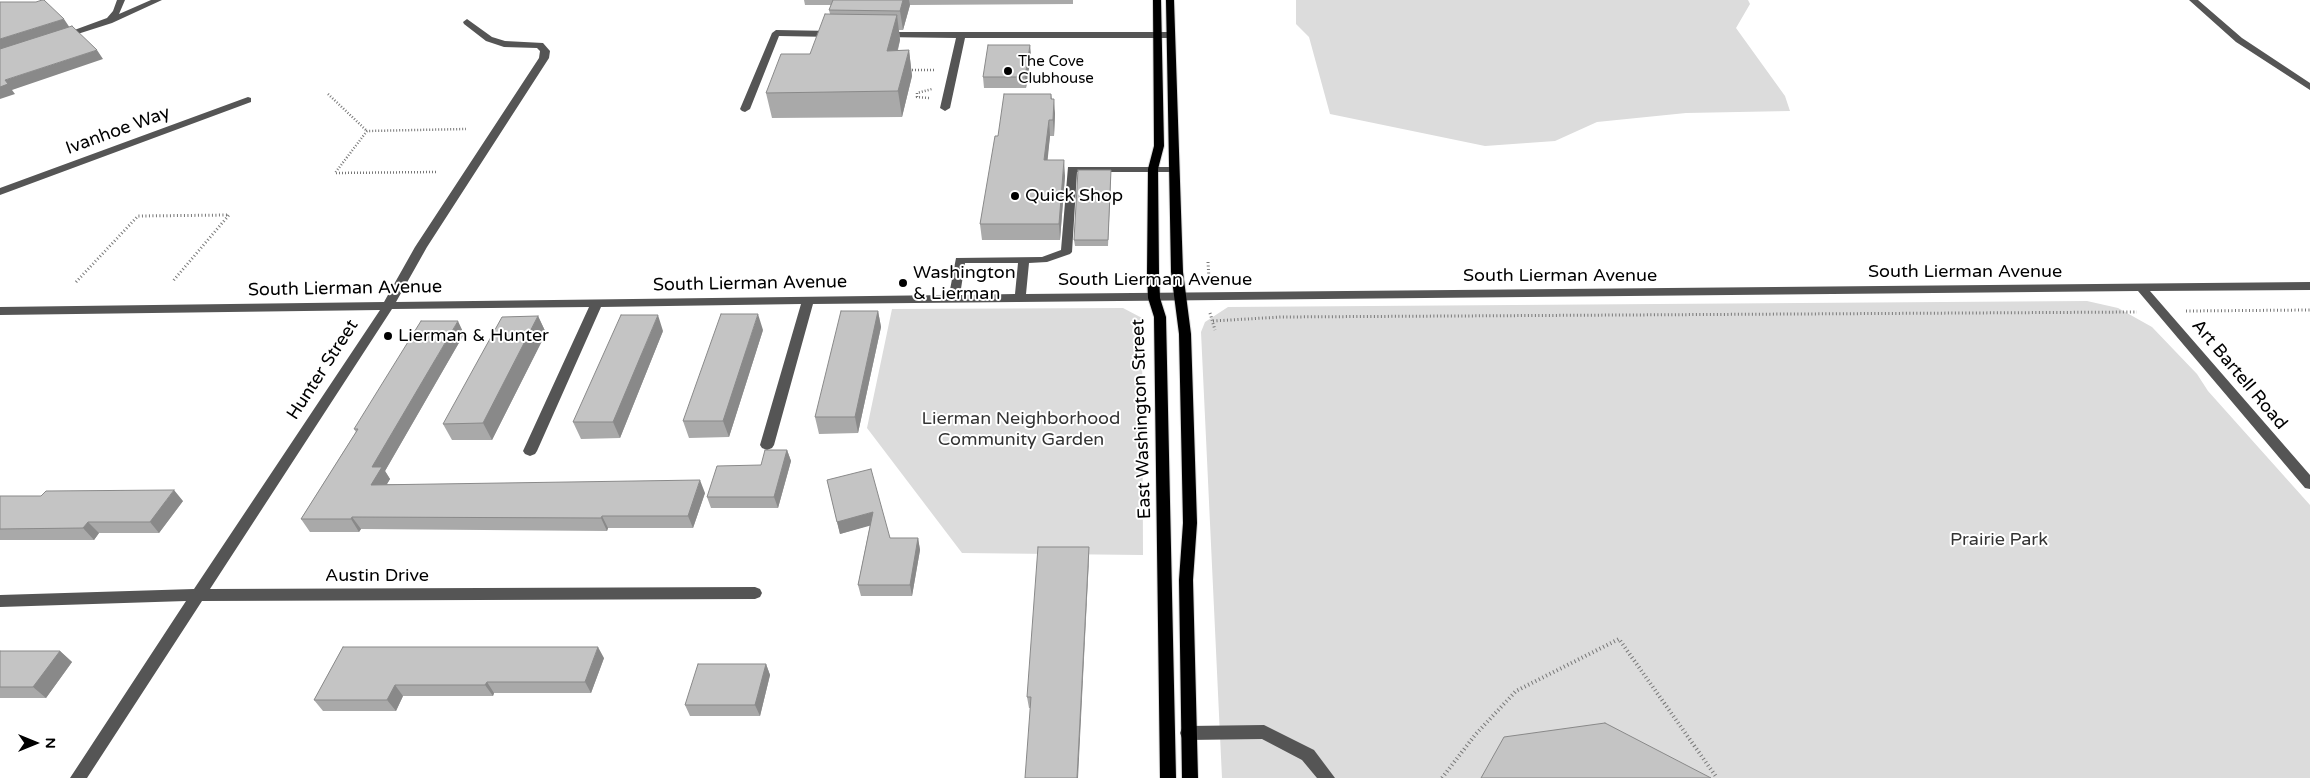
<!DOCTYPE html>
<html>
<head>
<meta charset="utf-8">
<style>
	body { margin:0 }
	#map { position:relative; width:2310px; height:778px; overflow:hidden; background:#fff; font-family:"Varela Round",sans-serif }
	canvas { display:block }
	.north { position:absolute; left:10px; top:718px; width:50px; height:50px; -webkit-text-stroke:4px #fff; paint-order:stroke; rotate:90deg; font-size:14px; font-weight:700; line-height:20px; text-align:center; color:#000 }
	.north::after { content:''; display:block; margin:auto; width:18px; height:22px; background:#000; clip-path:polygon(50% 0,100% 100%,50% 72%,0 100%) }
</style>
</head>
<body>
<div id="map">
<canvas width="2310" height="778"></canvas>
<div class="north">N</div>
</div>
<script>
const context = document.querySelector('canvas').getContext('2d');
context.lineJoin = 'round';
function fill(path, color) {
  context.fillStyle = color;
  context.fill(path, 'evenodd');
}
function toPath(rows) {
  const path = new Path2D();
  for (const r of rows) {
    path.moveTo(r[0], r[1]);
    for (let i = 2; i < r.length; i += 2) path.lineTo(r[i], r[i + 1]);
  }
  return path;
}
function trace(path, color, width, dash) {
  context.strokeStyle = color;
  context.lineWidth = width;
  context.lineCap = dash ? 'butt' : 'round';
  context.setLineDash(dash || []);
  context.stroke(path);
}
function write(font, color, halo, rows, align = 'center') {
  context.font = font + ' "Varela Round",sans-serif';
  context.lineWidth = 4;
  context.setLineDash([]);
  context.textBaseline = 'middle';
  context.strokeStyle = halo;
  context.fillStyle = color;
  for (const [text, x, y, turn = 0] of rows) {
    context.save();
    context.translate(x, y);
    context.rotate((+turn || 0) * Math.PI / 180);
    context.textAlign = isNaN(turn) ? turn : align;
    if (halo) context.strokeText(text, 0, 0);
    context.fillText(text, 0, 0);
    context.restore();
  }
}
fill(toPath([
	[1296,0,1748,0,1750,4,1736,28,1785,96,1790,111,1686,113,1597,122,1555,141,1485,146,1330,114,1309,37,1296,24],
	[2087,301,2118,308,2152,327,2197,374,2208,391,2310,505,2310,778,1222,778,1201,332,1205,322,1228,307],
	[1123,308,1142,318,1143,555,962,553,867,428,892,309]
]), '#dcdcdc');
const major = toPath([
	[1153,0,1161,0,1164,146,1158,169,1159,274,1160,298,1166,317,1176,778,1160,778,1154,317,1148,298,1147,274,1148,169,1154,146,1153,0],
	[1166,0,1174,0,1183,272,1191,334,1197,523,1193,580,1198,778,1182,778,1179,580,1183,523,1179,334,1171,272,1166,0]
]);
trace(major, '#dbdbdb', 2);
trace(toPath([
	[909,70,935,70],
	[328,94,367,131],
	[929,98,917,97,917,93,932,89],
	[436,172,335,173,367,131,466,129]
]), '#777', 2.5, [1, 2]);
trace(toPath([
	[1208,262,1209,279],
	[76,282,138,216,229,215,173,281],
	[2186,311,2310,310],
	[1210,313,1215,330],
	[1213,321,1281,317,2137,312]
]), '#777', 3, [1, 2.5]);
trace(toPath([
	[1442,778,1475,735,1516,691,1619,639,1717,778]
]), '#777', 4, [1, 3]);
fill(toPath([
	[117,0,125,0,119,14,151,0,162,0,112,23,62,39,58,36,107,18,113,11,117,0],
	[2189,0,2198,0,2242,38,2310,83,2310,90,2236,42,2189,0],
	[467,19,492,37,505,41,543,43,550,51,549,58,427,247,396,302,949,295,956,258,1042,257,1061,250,1068,167,1174,167,1178,168,1178,172,1077,172,1072,252,1070,254,1047,262,1029,263,1026,294,2310,282,2310,290,2150,291,2310,475,2310,489,2305,488,2138,291,813,304,774,445,772,448,767,450,762,448,760,445,801,304,601,307,537,451,535,454,530,456,525,454,523,451,589,307,392,309,210,589,755,587,760,589,762,593,760,597,755,599,202,601,87,778,70,778,186,601,0,607,0,595,194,589,380,310,0,315,0,307,384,302,415,247,539,58,540,51,537,48,504,47,486,41,464,24,463,22,467,19],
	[965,263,1018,263,1015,294,960,295,965,263],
	[776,30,833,31,837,34,833,37,779,36,750,109,745,112,742,111,740,109,772,33,776,30],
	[883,32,1170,32,1174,35,1170,38,965,38,950,108,945,111,940,108,956,38,880,37,879,35,883,32],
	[248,97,251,98,251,102,0,195,0,188,248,97],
	[1264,725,1314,750,1335,778,1317,778,1302,760,1262,739,1188,740,1182,738,1180,733,1182,728,1188,726,1264,725]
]), '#555');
fill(major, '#000');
fill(toPath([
	[804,0,1073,0,1073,4,910,5,903,30,899,30,900,40,898,50,909,50,912,76,902,117,772,118,766,93,810,54,830,14,829,10,831,5,805,5],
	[1031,55,1026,88,984,88,983,77],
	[1051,94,1055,114,1054,136,1050,136,1047,160,1065,176,1060,240,982,240,980,224,998,136],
	[1111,176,1108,246,1075,246,1074,240],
	[878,311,881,327,858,433,819,434,815,417],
	[538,316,546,333,492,440,452,440,443,424],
	[763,330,729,437,689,438,683,421],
	[663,331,620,438,581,439,573,422],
	[464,334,385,471,390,479,387,484,705,493,693,528,608,528,607,531,361,529,359,532,310,532,301,519,356,432,354,429],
	[787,450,791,461,778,508,711,508,707,497],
	[827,480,890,538,918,538,920,550,912,596,861,596,858,585,870,525,840,534],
	[0,496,183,501,159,533,99,533,94,540,0,540],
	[1089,558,1030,708,1029,708,1027,697],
	[343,647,604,658,591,693,494,693,493,696,403,696,396,711,323,711,314,700],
	[0,651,60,651,72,662,46,698,0,698],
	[766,664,770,675,760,716,690,716,685,705]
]), '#a9a9a9');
fill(toPath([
	[903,0,909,0,910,5,903,30,900,11],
	[897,15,900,40,891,76,887,51],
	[64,19,70,28,0,51,0,39],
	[1030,45,1031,55,1026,88,1025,77],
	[97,50,103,59,12,90,15,94,0,99,0,87,5,80],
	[909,50,912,76,902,117,898,91],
	[1054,99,1055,114,1054,136,1053,120],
	[1049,120,1050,136,1046,176,1044,160],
	[1064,160,1065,176,1060,240,1059,224],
	[878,311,881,327,858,433,855,417],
	[758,314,763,330,729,437,723,421],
	[658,315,663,331,620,438,613,422],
	[538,316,546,333,492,440,483,423],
	[458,321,464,334,385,471,390,479,379,497,371,485,372,467],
	[787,450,791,461,778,508,774,497],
	[700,480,705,493,693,528,688,516],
	[174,490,183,501,159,533,150,522],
	[873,512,876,524,840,534,837,522],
	[602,516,608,528,607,531,601,518],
	[352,517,361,529,359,532,351,519],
	[88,522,99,533,94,540,83,528],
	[918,538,920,550,912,596,910,585],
	[1089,547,1089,558,1078,778,1077,778],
	[598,647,604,658,591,693,585,682],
	[60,651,72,662,46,698,33,687],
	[766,664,770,675,760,716,755,705],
	[487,682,494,693,493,696,485,685],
	[395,685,403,696,396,711,387,700]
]), '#898989');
const building = toPath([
	[42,0,44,0,64,19,0,39,0,2,36,2,42,0],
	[833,0,903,0,900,11,829,10,833,0],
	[825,14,897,15,887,51,909,50,898,91,766,93,781,54,810,54,825,14],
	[72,26,97,50,5,80,8,84,0,87,0,49,72,26],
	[988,45,1030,45,1025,77,983,77,988,45],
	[1004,94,1051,94,1051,99,1054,99,1053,120,1049,120,1044,160,1064,160,1059,224,980,224,995,136,998,136,1004,94],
	[1078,170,1111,170,1108,240,1074,240,1078,170],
	[841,311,878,311,855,417,815,417,841,311],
	[721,314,758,314,723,421,683,421,721,314],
	[621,315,658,315,613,422,573,422,621,315],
	[538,316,483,423,443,424,502,317,538,316],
	[421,321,458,321,372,467,382,467,371,485,700,480,688,516,602,516,601,518,352,517,351,519,301,519,358,429,354,429,421,321],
	[765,450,787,450,774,497,707,497,717,466,761,465,765,450],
	[871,469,890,538,918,538,910,585,858,585,873,512,837,522,827,480,871,469],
	[174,490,150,522,88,522,83,528,0,529,0,496,41,496,46,491,174,490],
	[1038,547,1089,547,1077,778,1025,778,1031,697,1027,697,1038,547],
	[343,647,598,647,585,682,487,682,485,685,395,685,387,700,314,700,343,647],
	[0,651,60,651,33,687,0,687,0,651],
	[698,664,766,664,755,705,685,705,698,664],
	[1605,723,1711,778,1481,778,1504,737,1605,723]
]);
fill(building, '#c4c4c4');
trace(building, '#898989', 1);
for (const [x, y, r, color] of [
	[1008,71,5,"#000"],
	[1015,196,5,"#000"],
	[903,283,5,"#000"],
	[388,336,5,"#000"]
]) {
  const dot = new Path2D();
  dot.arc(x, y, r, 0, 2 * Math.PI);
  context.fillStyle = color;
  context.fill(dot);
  trace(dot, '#fff', 2);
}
write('15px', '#000', '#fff', [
	["The Cove",1018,62],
	["Clubhouse",1018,79]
], 'left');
write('18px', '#000', '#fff', [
	["Ivanhoe Way",118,131,-20],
	["South Lierman Avenue",1965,272],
	["South Lierman Avenue",1560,276],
	["South Lierman Avenue",1155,280],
	["South Lierman Avenue",750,284,-1],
	["South Lierman Avenue",345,289,-1],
	["Hunter Street",323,370,-57],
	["Art Bartell Road",2239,375,50],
	["East Washington Street",1142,419,-92],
	["Austin Drive",377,576]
]);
write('18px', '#000', '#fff', [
	["Quick Shop",1025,196],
	["Washington",913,273],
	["& Lierman",913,294],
	["Lierman & Hunter",398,336]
], 'left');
write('18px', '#333', '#fff', [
	["Lierman Neighborhood",1021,419],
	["Community Garden",1021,440],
	["Prairie Park",1999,540]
]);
</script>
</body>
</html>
